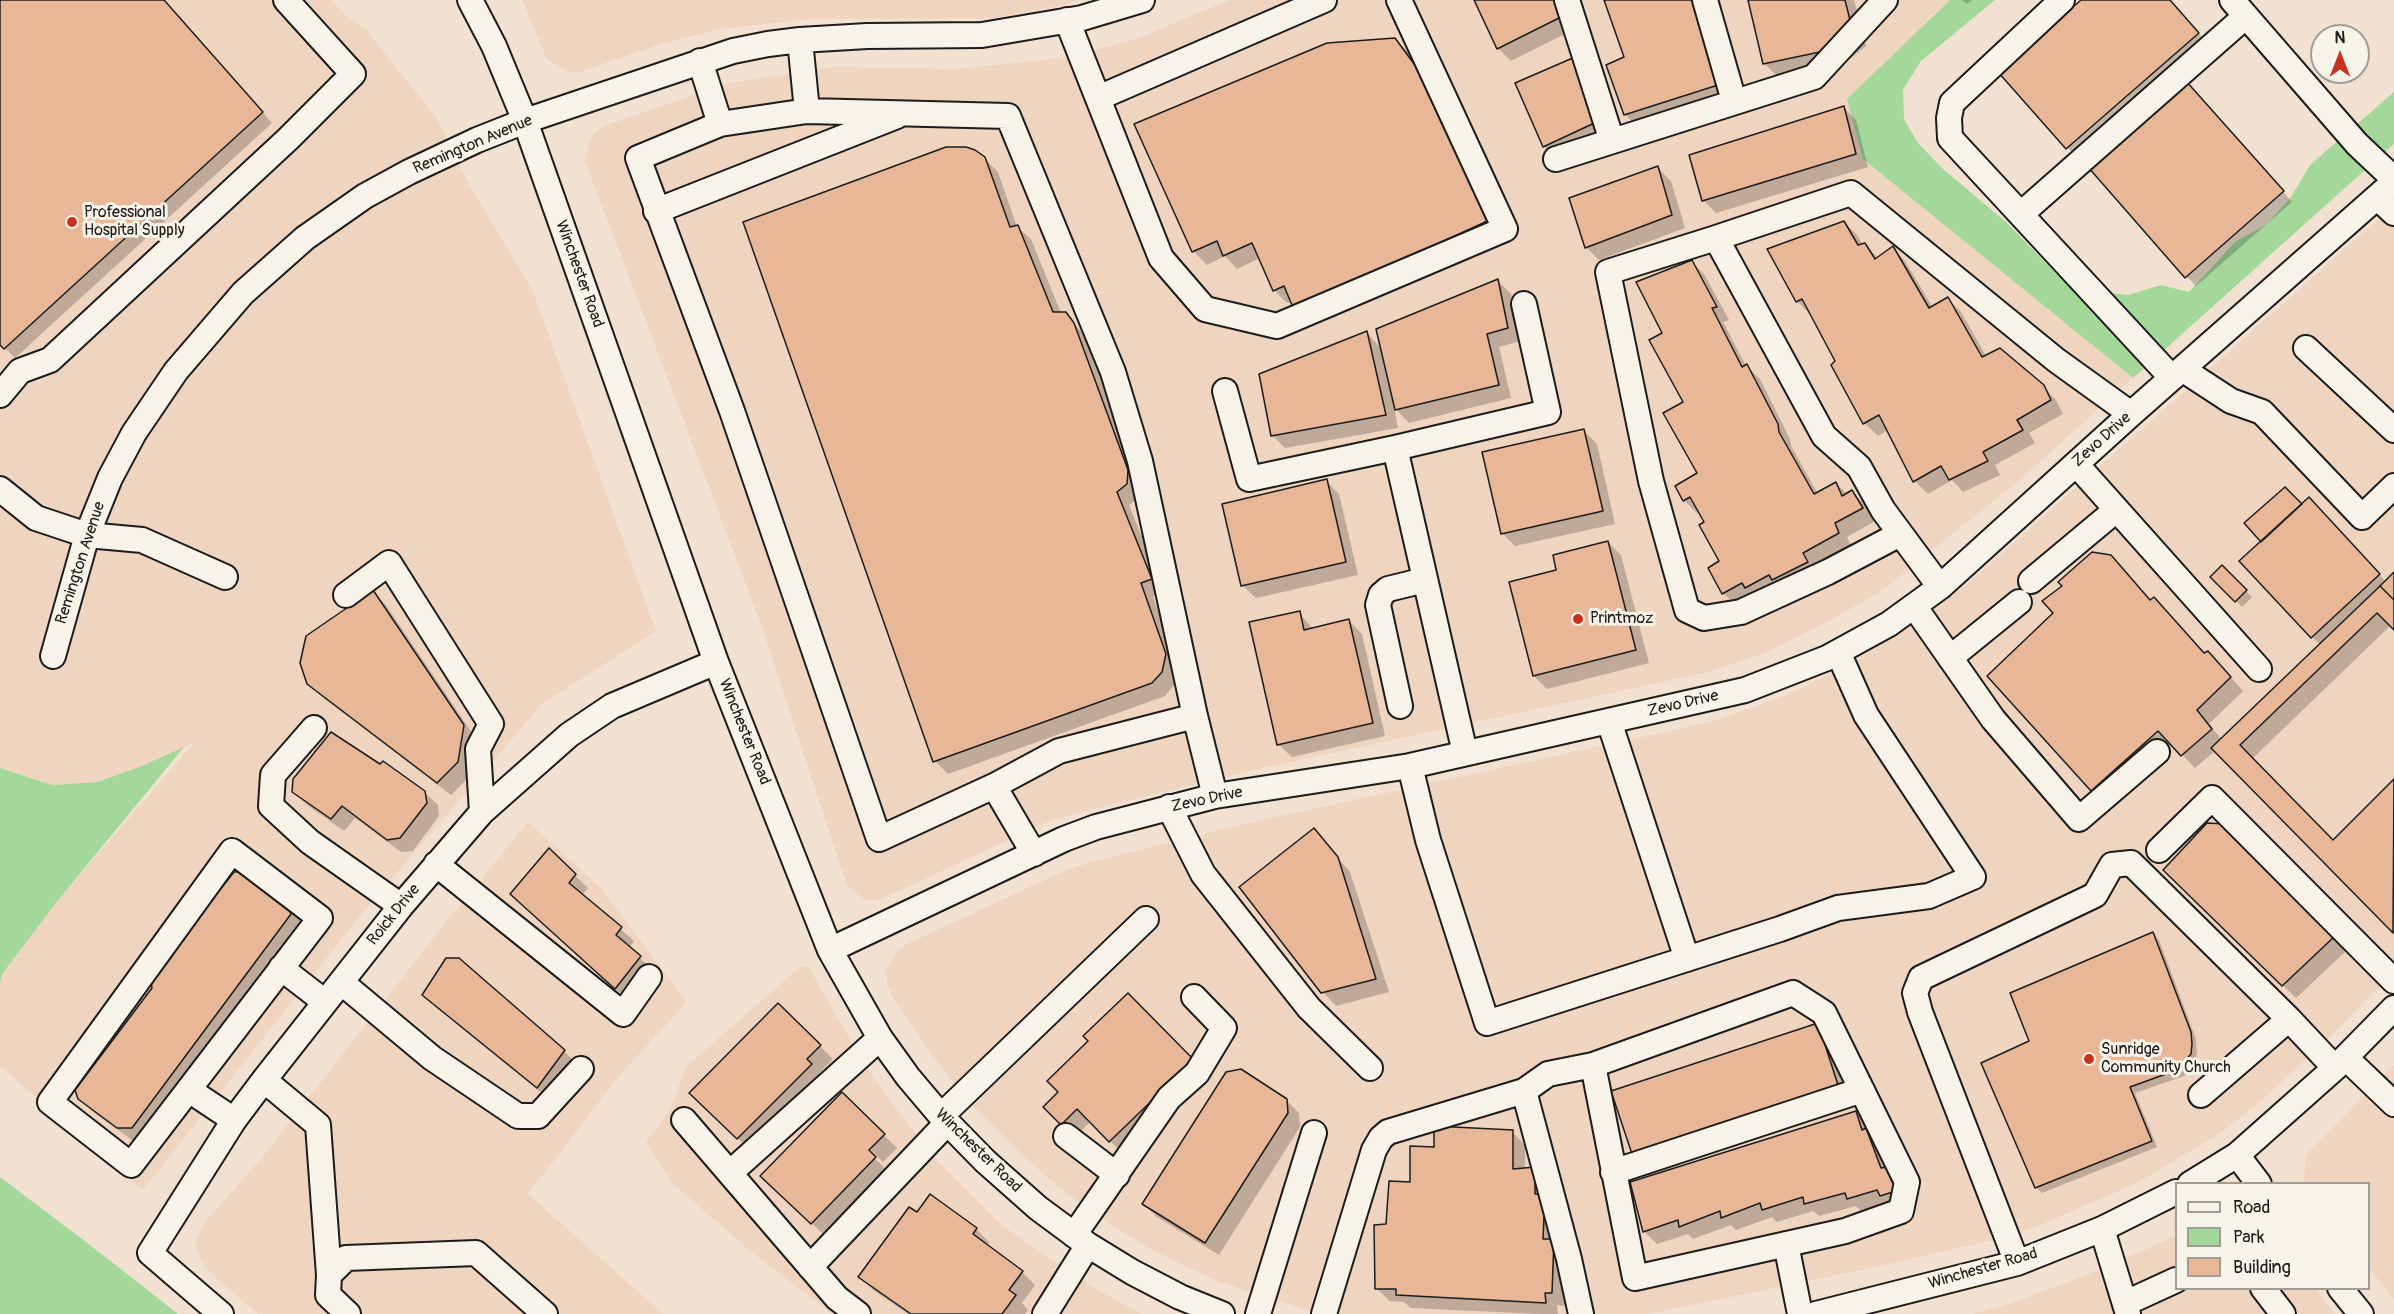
<!DOCTYPE html>
<html>
<head>
<meta charset="utf-8">
<style>
	body { margin:0 }
	#map { position:relative; width:2394px; height:1314px; overflow:hidden; background:#f2e1d0; font-family:Pangolin,sans-serif }
	canvas { display:block }
	.legend { position:absolute; left:2175px; top:1182px; width:195px; height:108px; box-sizing:border-box; background:#f7f3e8; border:2px solid #9f9d96; margin:0; padding:8px 10px; list-style:none; font-size:18px; color:#1c1c1c }
	.legend li { display:flex; align-items:center; gap:12px; height:30px }
	.legend b { width:30px; border:2px solid #9f9d96 }
	.north { position:absolute; left:2310px; top:24px; width:60px; height:60px; box-sizing:border-box; background:#f7f3e8; border:2px solid #9f9d96; border-radius:50%; rotate:0deg; font-size:16px; font-weight:700; line-height:24px; text-align:center; color:#1c1c1c }
	.north::after { content:''; display:block; margin:auto; width:21px; height:27px; background:#c8321e; clip-path:polygon(50% 0,100% 100%,50% 72%,0 100%) }
</style>
</head>
<body>
<div id="map">
<canvas width="2394" height="1314"></canvas>
<ul class="legend">
<li><b style="height:8px;background:#f7f3e8"></b>Road</li>
<li><b style="height:16px;background:#a4d89b"></b>Park</li>
<li><b style="height:16px;background:#e7b798"></b>Building</li>
</ul>
<div class="north">N</div>
</div>
<script>
const context = document.querySelector('canvas').getContext('2d');
context.lineJoin = 'round';
function fill(path, color) {
  context.fillStyle = color;
  context.fill(path, 'evenodd');
}
function toPath(rows) {
  const path = new Path2D();
  for (const r of rows) {
    path.moveTo(r[0], r[1]);
    for (let i = 2; i < r.length; i += 2) path.lineTo(r[i], r[i + 1]);
  }
  return path;
}
function trace(path, color, width, dash) {
  context.strokeStyle = color;
  context.lineWidth = width;
  context.lineCap = dash ? 'butt' : 'round';
  context.setLineDash(dash || []);
  context.stroke(path);
}
function write(font, color, halo, rows, align = 'center') {
  context.font = font + ' Pangolin,sans-serif';
  context.lineWidth = 6;
  context.setLineDash([]);
  context.textBaseline = 'middle';
  context.strokeStyle = halo;
  context.fillStyle = color;
  for (const [text, x, y, turn = 0] of rows) {
    context.save();
    context.translate(x, y);
    context.rotate((+turn || 0) * Math.PI / 180);
    context.textAlign = isNaN(turn) ? turn : align;
    if (halo) context.strokeText(text, 0, 0);
    context.fillText(text, 0, 0);
    context.restore();
  }
}
fill(toPath([
	[0,0,331,0,346,16,366,30,436,117,470,186,532,289,656,631,542,704,363,912,143,1190,0,1066,0,990,2,974,59,899,194,743,142,766,97,782,52,785,0,768],
	[522,0,1079,0,1060,6,993,18,810,19,720,29,661,44,579,72,568,72,547,59],
	[1230,0,1950,0,1928,19,1863,159,2133,378,2021,479,1880,592,1829,621,1765,653,1708,672,1258,769,1090,810,1052,820,888,896,876,900,866,900,847,886,761,624,585,161,590,141,595,132,604,126,726,84,833,67,957,69,1064,58,1133,40],
	[2394,205,2394,972,2330,1037,2262,1100,2222,1132,2137,1183,2031,1229,1997,1239,1866,1269,1648,1314,1320,1314,1217,1281,1156,1252,1117,1229,1062,1190,1020,1153,968,1101,931,1053,893,998,887,983,886,971,897,952,907,944,1062,872,1091,862,1262,820,1711,722,1782,697,1852,663,1964,587],
	[528,822,599,886,687,1002,619,1076,543,1175,527,1193,663,1314,258,1314,205,1268,195,1245,199,1233,205,1222,261,1159,441,928],
	[808,966,865,1065,897,1110,939,1162,1004,1227,1088,1284,1141,1314,832,1314,748,1249,672,1183,646,1142,671,1108,686,1067,800,967],
	[2394,1065,2394,1299,2369,1268,2368,1184,2304,1184,2306,1155],
	[2176,1236,2176,1288,2315,1289,2334,1314,1973,1314,2015,1302,2091,1273]
]), '#efd4bf');
fill(toPath([
	[1950,0,1995,0,1921,61,1903,90,1904,119,1918,143,1943,169,2006,222,2062,280,2094,291,2128,295,2161,285,2189,292,2235,242,2267,224,2291,197,2310,165,2394,92,2394,144,2133,378,1863,159,1847,99],
	[184,747,59,899,2,974,0,984,0,768,52,785,97,782,142,766],
	[0,1177,90,1245,178,1314,0,1314]
]), '#a4d89b');
fill(toPath([
	[0,0,163,0,272,123,15,358,0,343],
	[1476,0,1565,0,1577,28,1511,61,1498,48],
	[1605,0,1700,0,1730,98,1638,128,1625,114,1626,58],
	[1750,0,1854,0,1866,46,1847,61,1777,76,1764,63],
	[1962,0,1972,0,1967,4],
	[2084,0,2169,0,2208,44,2077,158,2000,73],
	[1395,39,1408,52,1461,124,1506,231,1287,303,1274,290,1260,258,1237,269,1225,256,1207,265,1194,252,1136,124],
	[1575,59,1612,129,1554,156,1544,146],
	[2196,92,2292,202,2196,286,2186,276],
	[1843,107,1856,120,1868,167,1716,213,1703,200],
	[984,158,998,172,1017,227,1031,239,1061,313,1065,313,1087,338,1141,484,1139,497,1129,505,1164,592,1153,597,1178,668,1174,685,1165,696,948,774,935,761],
	[1658,168,1671,181,1685,228,1599,260,1586,247],
	[1844,222,1857,235,1863,245,1865,244,1878,258,1893,248,1905,261,1933,308,1948,299,1961,312,1986,356,2043,386,2056,400,2063,414,2029,433,2035,443,1995,465,2000,475,1963,492,1952,480,1928,494,1915,481,1888,430,1878,436,1865,423,1837,361,1810,314,1797,301],
	[1691,261,1704,274,1729,320,1723,322,1746,366,1760,379,1790,439,1791,446,1818,494,1836,483,1847,494,1852,492,1865,505,1875,521,1847,537,1851,546,1737,606,1723,593,1721,562,1706,522,1700,511,1697,513,1684,500,1699,473,1685,403,1664,333],
	[1498,281,1511,294,1520,341,1499,347,1511,398,1409,423,1394,407,1398,428,1285,448,1272,435,1367,333,1382,349],
	[1584,431,1597,444,1615,524,1515,546,1502,533],
	[1326,481,1339,494,1358,575,1256,598,1242,585],
	[2302,506,2322,512,2386,582,2394,574,2394,628,2391,625,2252,759,2333,842,2394,781,2394,932,2215,751,2195,768,2171,743,2105,803,1989,676,2151,601,2204,655,2221,666,2243,691,2209,724,2222,740,2320,645,2241,562],
	[1608,542,1621,555,1649,663,1547,689,1534,676,1558,571],
	[2222,567,2252,597,2242,607,2212,577],
	[373,592,386,605,476,739,471,775,451,795,322,697,308,683],
	[1299,613,1313,629,1349,621,1362,634,1385,736,1292,757,1278,744],
	[294,792,424,792,438,805,439,816,413,851,401,852,355,818,344,831,307,805],
	[2223,825,2346,951,2296,998,2165,870],
	[1314,830,1350,872,1389,992,1336,1006,1323,992],
	[549,850,588,888,582,895,634,941,629,948,653,970,628,1000,525,907],
	[285,903,298,917,303,927,145,1141,132,1140,93,1112,80,1098,153,988],
	[2153,934,2159,940,2196,1039,2197,1061,2184,1076,2135,1093,2157,1147,2042,1193,2036,1187,2031,1042],
	[424,995,564,1051,577,1064,550,1100,437,1008],
	[778,1005,833,1059,819,1073,824,1078,751,1151,691,1093],
	[1817,1025,1830,1038,1851,1098,1646,1166],
	[1206,1074,1123,1154,1091,1121,1075,1137,1045,1107],
	[842,1094,897,1148,883,1162,865,1144,863,1146,887,1171,825,1236,762,1176],
	[1286,1100,1299,1113,1300,1127,1219,1255,1157,1217,1144,1204],
	[1856,1113,1869,1126,1908,1204,1889,1203,1861,1211,1856,1206,1819,1216,1813,1211,1777,1222,1772,1217,1736,1230,1731,1225,1693,1239,1688,1234,1657,1244,1644,1231],
	[1512,1132,1525,1145,1525,1169,1534,1169,1566,1253,1565,1306,1557,1305,1558,1314,1538,1314,1411,1308,1404,1302,1390,1301,1376,1288,1387,1226,1436,1149],
	[917,1215,976,1229,989,1242,986,1246,1022,1272,1035,1285,1022,1303,1028,1310,1025,1314,908,1314,873,1290,860,1277]
]), '#0003');
const building = toPath([
	[0,0,164,0,263,112,4,349,0,345,0,0],
	[1474,0,1558,0,1565,15,1497,49,1474,0],
	[1604,0,1692,0,1718,85,1624,115,1606,65,1624,57,1604,0],
	[1748,0,1845,0,1853,32,1834,49,1763,64,1748,0],
	[2081,0,2170,0,2199,33,2066,149,1998,72,2081,0],
	[1395,38,1448,110,1494,218,1294,310,1284,286,1273,291,1252,243,1223,256,1217,241,1192,252,1134,124,1327,43,1395,38],
	[1575,57,1603,119,1543,147,1515,83,1575,57],
	[2186,81,2284,191,2185,278,2088,167,2186,81],
	[1844,106,1856,154,1702,201,1689,155,1844,106],
	[946,147,966,147,975,150,985,157,1010,227,1018,225,1053,312,1066,312,1074,323,1128,470,1127,484,1117,492,1152,579,1141,583,1166,654,1162,672,1152,683,933,762,743,222,946,147],
	[1658,166,1672,215,1585,248,1569,198,1658,166],
	[1844,221,1858,245,1865,243,1875,259,1893,246,1929,308,1948,297,1982,357,2000,348,2044,385,2051,400,2017,420,2023,430,1983,452,1988,461,1949,480,1941,466,1913,482,1879,415,1863,424,1831,365,1835,361,1802,299,1796,302,1767,249,1844,221],
	[1692,260,1717,307,1712,308,1742,367,1747,364,1778,424,1779,432,1814,494,1836,482,1842,496,1852,490,1863,508,1835,523,1839,533,1803,553,1808,562,1772,580,1769,575,1745,588,1742,583,1722,594,1708,568,1719,561,1699,525,1704,522,1690,497,1683,501,1675,486,1697,473,1663,413,1683,402,1649,340,1662,333,1636,282,1692,260],
	[1498,279,1508,328,1487,334,1499,385,1395,410,1376,329,1498,279],
	[1367,331,1386,415,1271,436,1259,374,1367,331],
	[1584,429,1603,511,1501,534,1482,452,1584,429],
	[1327,479,1346,562,1241,586,1222,504,1327,479],
	[2285,487,2302,504,2261,542,2244,523,2285,487],
	[2309,497,2380,574,2311,638,2239,561,2309,497],
	[1608,541,1636,650,1533,676,1509,582,1556,570,1553,555,1608,541],
	[2092,552,2111,555,2150,600,2154,597,2204,653,2208,651,2231,677,2197,710,2212,729,2181,756,2158,731,2091,791,1987,676,2053,613,2042,601,2062,586,2058,582,2092,552],
	[2222,565,2247,590,2235,602,2210,577,2222,565],
	[2394,572,2394,600,2380,586,2394,572],
	[2380,586,2394,600,2394,630,2377,613,2240,745,2333,840,2394,779,2393,933,2211,748,2380,586],
	[373,590,464,725,458,762,437,783,307,684,300,663,306,636,373,590],
	[1300,611,1304,630,1349,619,1373,723,1277,745,1249,622,1300,611],
	[331,732,380,764,383,761,425,791,427,803,400,838,387,840,342,806,331,819,292,792,293,779,331,732],
	[2207,823,2224,824,2334,937,2282,986,2163,870,2207,823],
	[1314,828,1338,857,1376,979,1321,993,1239,887,1314,828],
	[549,848,576,874,569,883,622,927,616,935,641,956,615,989,510,894,549,848],
	[244,871,286,902,291,914,132,1128,117,1128,78,1099,75,1090,152,988,150,977,234,872,244,871],
	[2153,932,2191,1032,2192,1044,2191,1054,2177,1070,2130,1087,2152,1141,2035,1188,1981,1063,2029,1041,2010,993,2153,932],
	[446,958,459,958,565,1050,537,1088,422,995,446,958],
	[1128,993,1194,1060,1109,1142,1077,1109,1061,1125,1043,1107,1058,1092,1047,1081,1088,1041,1083,1036,1128,993],
	[778,1003,821,1045,807,1059,812,1064,737,1139,689,1093,778,1003],
	[1818,1023,1838,1085,1632,1154,1611,1091,1818,1023],
	[1241,1069,1287,1099,1288,1113,1205,1243,1142,1204,1226,1072,1241,1069],
	[842,1092,885,1134,869,1150,876,1157,811,1224,760,1176,842,1092],
	[1856,1111,1862,1130,1866,1128,1881,1168,1887,1167,1896,1191,1880,1196,1877,1190,1847,1199,1845,1193,1804,1204,1803,1197,1762,1210,1760,1203,1721,1218,1720,1211,1679,1227,1678,1220,1643,1232,1630,1182,1856,1111],
	[1434,1126,1513,1130,1513,1169,1535,1167,1535,1194,1545,1194,1543,1239,1554,1239,1552,1293,1545,1293,1546,1303,1396,1295,1396,1289,1375,1289,1374,1225,1386,1224,1389,1181,1410,1182,1410,1146,1434,1147,1434,1126],
	[930,1194,977,1228,973,1234,1023,1271,1009,1290,1016,1295,1002,1314,911,1314,858,1277,909,1207,917,1212,930,1194]
]);
fill(building, '#e7b798');
trace(building, '#1c1c1c', 1.5);
const minor = toPath([
	[470,0,494,46,525,121,716,662,830,950,880,1038,908,1077,941,1116,985,1161,1038,1208,1088,1245,1132,1272,1180,1297,1222,1314],
	[1567,0,1612,141],
	[1705,0,1734,101],
	[2062,0,1952,103,1949,118,1950,138,2172,378],
	[2232,0,2357,144,2394,179],
	[1067,20,1161,258,1205,309,1277,326,1505,229,1399,0],
	[800,40,807,111],
	[700,61,720,124],
	[1098,98,1324,0],
	[1556,159,1814,77,1885,0],
	[2377,197,2394,213],
	[656,211,897,116],
	[2021,214,2246,16],
	[1716,238,1851,193,2056,360,2131,414],
	[2306,348,2394,430],
	[2182,369,2231,401,2262,412,2362,517,2394,486],
	[1225,391,1249,479,1395,448,1548,412,1524,304],
	[0,395,20,371,50,360,288,139,353,74,286,0],
	[1395,448,1465,753],
	[2076,464,2259,669],
	[0,489,36,518,87,535,142,540,225,577],
	[1900,534,1828,572,1741,612,1704,618,1687,610,1651,481,1608,272,1716,238,1824,436,1859,467,1883,510,1940,587],
	[2031,581,2116,510],
	[346,595,389,563,491,724,478,749,482,812],
	[1914,606,1993,719,2079,819,2157,752],
	[53,656,87,535,110,478,134,433,176,371,243,293,305,238,365,196,409,172,477,140,525,121,733,51,768,44,800,40,867,36,982,35,1082,18,1142,0],
	[1950,658,2019,602],
	[1400,706,1378,605,1381,595,1388,589,1425,580],
	[1609,721,1687,959],
	[314,728,273,775,271,806,310,842,401,906],
	[1410,766,1428,840,1487,1023,1780,929,1838,908,1929,896,1973,877,1866,715,1838,652],
	[994,786,1059,751,1195,716],
	[1169,807,1203,874,1309,1008,1370,1068],
	[2159,850,2212,798,2394,981],
	[232,851,320,918,131,1165,50,1102,232,851],
	[1034,854,994,786,879,839,732,411,638,158,720,124,807,111,1008,116,1113,372,1140,461,1195,716,1215,796],
	[436,864,623,1014,649,977],
	[830,950,1064,839,1096,827,1215,796,1410,766,1745,690,1827,658,1889,624,1940,587,2131,414,2394,182],
	[281,968,325,1002],
	[341,982,432,1058,518,1116,538,1116,581,1069],
	[1793,993,1824,1013,1907,1182,1901,1211,1845,1231,1635,1278,1593,1065,1793,993],
	[2289,1019,2335,1068],
	[2346,1058,2394,1104],
	[264,1080,318,1125,329,1275,346,1258,476,1253,545,1314],
	[189,1090,234,1120],
	[1524,1091,1548,1074,1593,1065],
	[941,1116,1146,919],
	[684,1120,837,1298,858,1314],
	[1066,1136,1117,1175],
	[2237,1155,2259,1184],
	[731,1172,880,1038],
	[1613,1172,1862,1090],
	[2190,1184,2237,1155,2335,1068,2394,1008],
	[2102,1229,2128,1314],
	[1074,1235,1169,1098,1197,1073,1224,1028,1194,997],
	[1786,1244,1800,1314],
	[2017,1263,1920,1012,1915,993,1921,978,2095,895,2112,865,2131,863,2289,1019,2201,1095],
	[810,1267,947,1123],
	[329,1275,328,1295,348,1314],
	[2263,1288,2283,1314],
	[2340,1288,2361,1314],
	[2126,1303,2176,1280],
	[221,1314,150,1253,234,1120,264,1080,401,906,482,812,569,735,612,706,716,662],
	[1045,1314,1088,1245],
	[1258,1314,1314,1133],
	[1324,1314,1374,1150,1381,1138,1388,1132,1524,1091,1569,1259,1581,1314],
	[1816,1314,2017,1263,2102,1229,2176,1192]
]);
trace(minor, '#1c1c1c', 28);
trace(minor, '#f7f3e8', 24);
for (const [x, y, r, color] of [
	[72,222,6,"#c8321e"],
	[1578,619,6,"#c8321e"],
	[2089,1059,6,"#c8321e"]
]) {
  const dot = new Path2D();
  dot.arc(x, y, r, 0, 2 * Math.PI);
  context.fillStyle = color;
  context.fill(dot);
  trace(dot, '#f7f3e8', 2);
}
write('16px', '#1c1c1c', '#f7f3e8', [
	["Remington Avenue",473,145,-23],
	["Winchester Road",579,274,70],
	["Zevo Drive",2102,440,-42],
	["Remington Avenue",81,563,-72],
	["Zevo Drive",1683,704,-13],
	["Winchester Road",744,732,68],
	["Zevo Drive",1207,800,-12],
	["Roick Drive",394,915,-51],
	["Winchester Road",978,1151,44],
	["Winchester Road",1983,1269,-16]
]);
write('16px', '#1c1c1c', '#f7f3e8', [
	["Professional",84,213],
	["Hospital Supply",84,231],
	["Printmoz",1590,619],
	["Sunridge",2101,1050],
	["Community Church",2101,1068]
], 'left');
</script>
</body>
</html>
